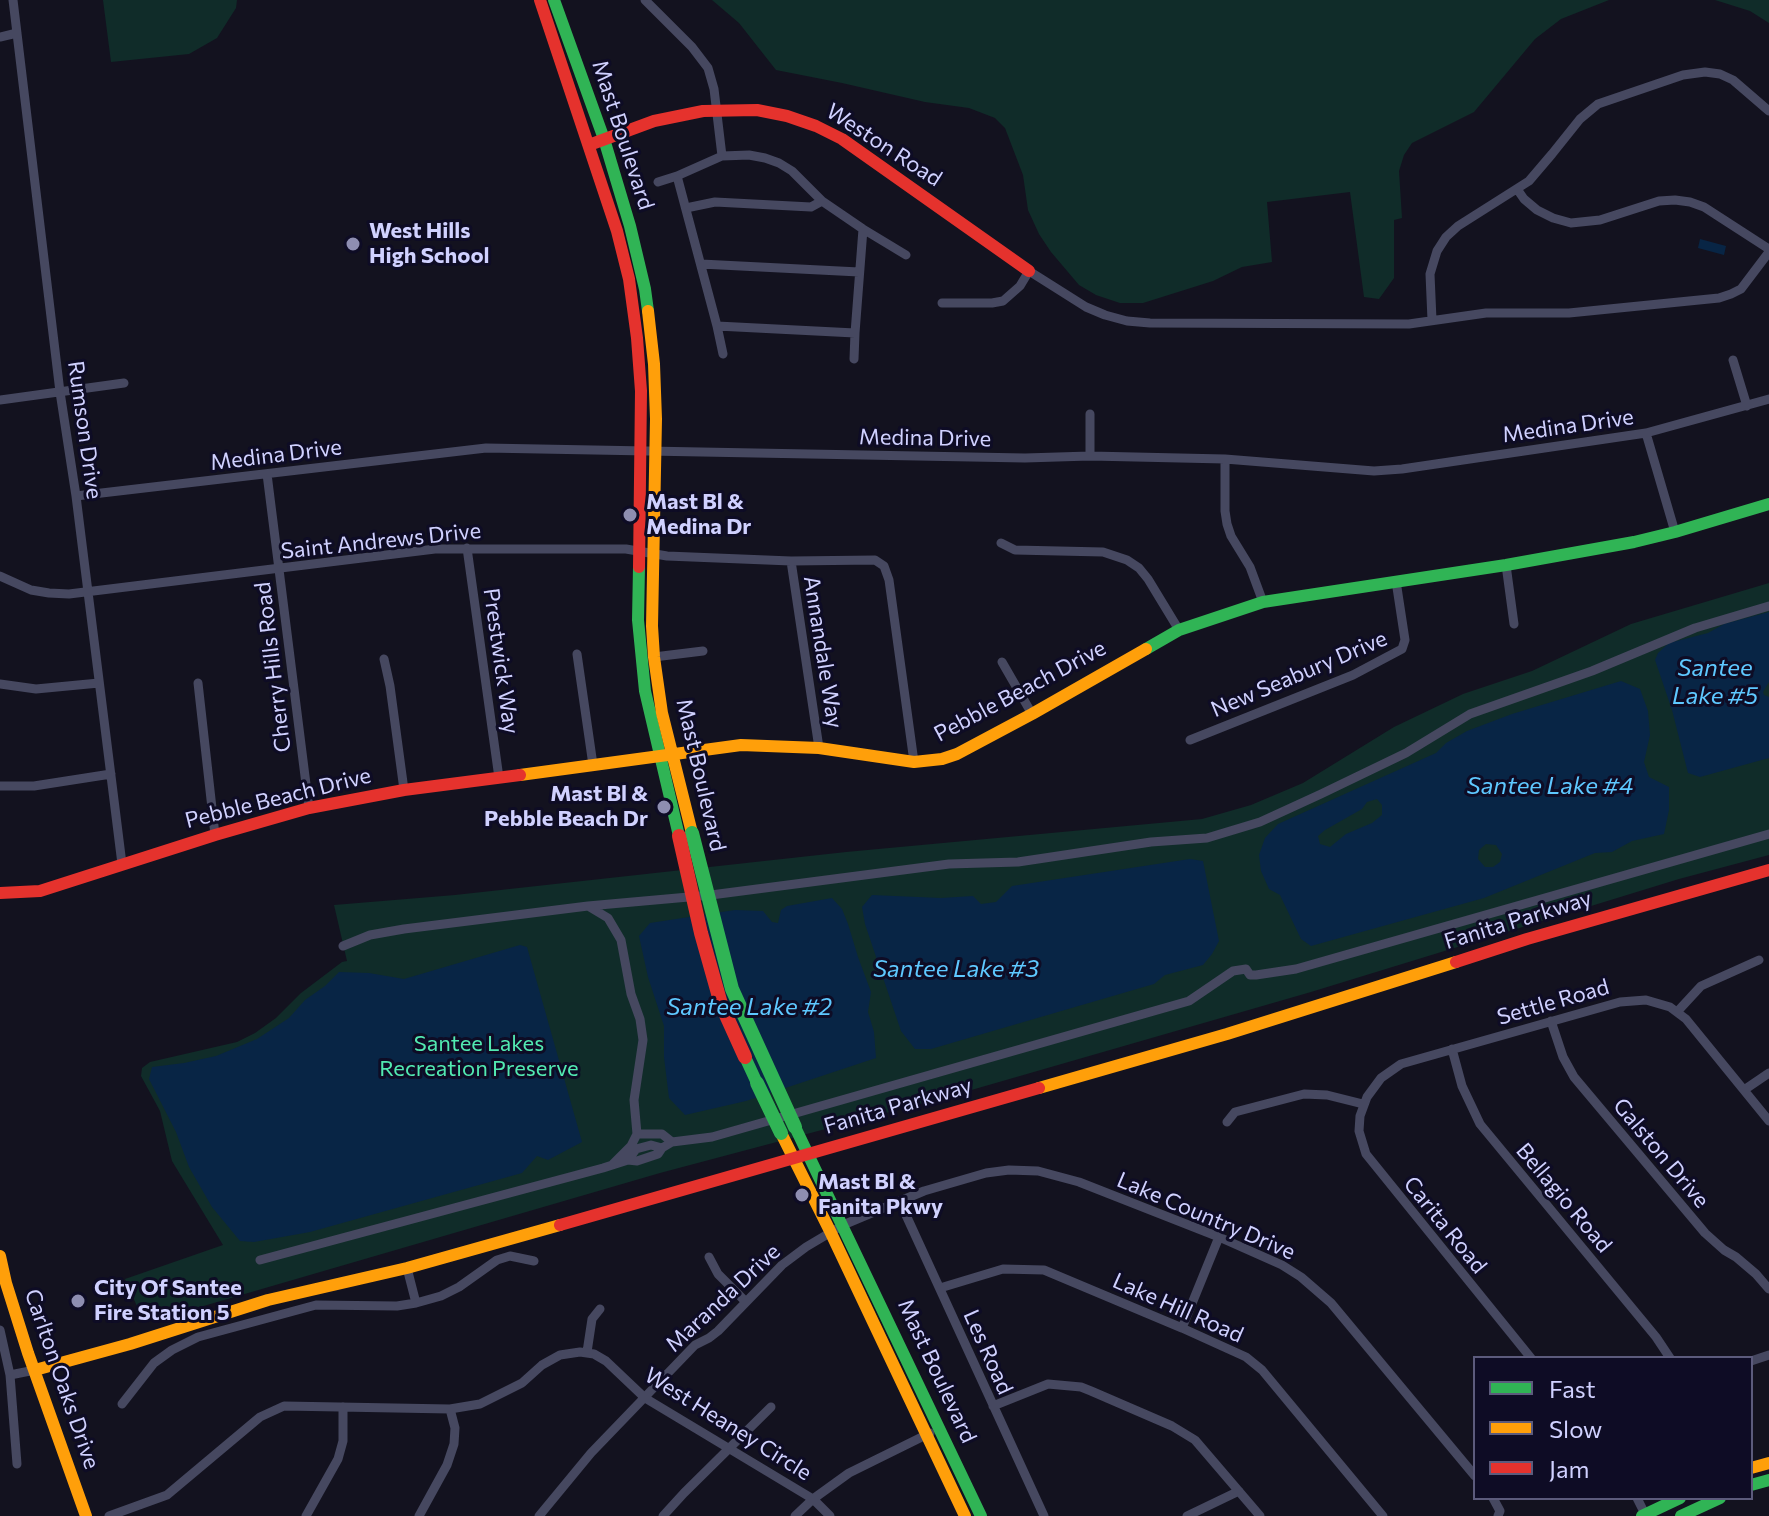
<!DOCTYPE html>
<html>
<head>
<meta charset="utf-8">
<style>
	body { margin:0 }
	#map { position:relative; width:1769px; height:1516px; overflow:hidden; background:#13121f; font-family:Commissioner,sans-serif }
	canvas { display:block }
	.legend { position:absolute; left:1473px; top:1356px; width:280px; height:144px; box-sizing:border-box; background:#0e0c25; border:2px solid #5c5b7c; margin:0; padding:10px 14px; list-style:none; font-size:24px; color:#d0d1ff }
	.legend li { display:flex; align-items:center; gap:16px; height:40px }
	.legend b { width:40px; border:2px solid #5c5b7c }
</style>
</head>
<body>
<div id="map">
<canvas width="1769" height="1516"></canvas>
<ul class="legend">
<li><b style="height:10px;background:#30b455"></b>Fast</li>
<li><b style="height:10px;background:#ff9f0a"></b>Slow</li>
<li><b style="height:10px;background:#e5322d"></b>Jam</li>
</ul>
</div>
<script>
const context = document.querySelector('canvas').getContext('2d');
context.lineJoin = 'round';
function fill(path, color) {
  context.fillStyle = color;
  context.fill(path, 'evenodd');
}
function toPath(rows) {
  const path = new Path2D();
  for (const r of rows) {
    path.moveTo(r[0], r[1]);
    for (let i = 2; i < r.length; i += 2) path.lineTo(r[i], r[i + 1]);
  }
  return path;
}
function trace(path, color, width, dash) {
  context.strokeStyle = color;
  context.lineWidth = width;
  context.lineCap = dash ? 'butt' : 'round';
  context.setLineDash(dash || []);
  context.stroke(path);
}
function write(font, color, halo, rows, align = 'center') {
  context.font = font + ' Commissioner,sans-serif';
  context.lineWidth = 6;
  context.setLineDash([]);
  context.textBaseline = 'middle';
  context.strokeStyle = halo;
  context.fillStyle = color;
  for (const [text, x, y, turn = 0] of rows) {
    context.save();
    context.translate(x, y);
    context.rotate((+turn || 0) * Math.PI / 180);
    context.textAlign = isNaN(turn) ? turn : align;
    if (halo) context.strokeText(text, 0, 0);
    context.fillText(text, 0, 0);
    context.restore();
  }
}
fill(toPath([
	[103,0,237,0,236,8,217,38,189,54,111,62],
	[712,0,1609,0,1561,19,1535,39,1474,112,1412,143,1404,155,1399,171,1402,218,1394,220,1394,278,1379,299,1364,297,1350,192,1267,202,1272,262,1242,267,1213,281,1143,303,1120,303,1096,295,1079,285,1051,252,1039,234,1028,210,1023,175,1005,128,995,118,969,108,925,102,842,83,776,70,739,23],
	[1715,0,1769,0,1769,23,1750,11],
	[1769,583,1769,855,1679,879,1311,992,961,1093,660,1173,176,1314,143,1320,125,1279,223,1245,172,1161,160,1111,141,1076,142,1068,150,1062,237,1042,255,1033,276,1018,301,993,342,962,347,961,334,905,455,895,846,852,1202,819,1251,805,1303,783,1394,727,1463,694,1532,671,1631,624]
]), '#102c29');
fill(toPath([
	[1700,239,1726,246,1724,255,1698,248],
	[1769,612,1769,682,1763,692,1764,695,1769,697,1769,758,1700,777,1688,773,1672,710,1655,660,1658,653,1669,643,1708,633,1724,624],
	[1621,681,1640,689,1648,711,1650,735,1644,762,1649,777,1669,787,1669,810,1664,834,1632,841,1612,852,1595,853,1484,898,1311,946,1301,939,1280,895,1269,889,1261,871,1259,855,1265,838,1278,824,1436,753,1446,743,1467,731,1512,714],
	[1377,799,1382,805,1382,815,1372,823,1346,834,1330,847,1320,844,1318,836,1325,830,1362,809,1367,802],
	[1486,844,1496,845,1502,854,1500,862,1493,867,1485,867,1478,859,1479,850],
	[1190,859,1203,861,1219,941,1212,954,1203,965,1165,975,1154,984,931,1049,915,1049,901,1031,865,924,862,907,872,895,941,898,973,896,981,904,996,902,1012,886],
	[832,898,842,909,848,924,858,957,871,992,868,1012,874,1032,876,1058,746,1101,685,1115,669,1098,664,1057,664,1026,648,977,639,936,650,923,735,910,763,911,772,922,778,923,781,910,787,906],
	[520,945,527,947,582,1142,548,1160,537,1156,522,1173,310,1232,254,1242,240,1241,212,1207,189,1167,176,1132,149,1079,152,1067,184,1063,216,1056,257,1039,289,1018,305,1000,325,986,339,972,369,973,404,979]
]), '#082545');
trace(toPath([
	[13,0,60,392,76,496,122,864],
	[645,0,692,47,708,68,714,89,722,156,749,155,765,158,779,163,792,171,822,201,863,229,906,255],
	[0,37,17,33],
	[722,156,677,176,717,326,855,333,863,229],
	[658,182,677,176],
	[1517,189,1524,199,1537,210,1553,218,1571,223,1600,220,1659,201,1675,200,1690,202,1704,207,1769,249],
	[686,208,715,202,811,207,822,201],
	[701,264,859,272],
	[942,303,992,303,1003,301,1020,286,1029,271,1086,307,1105,315,1127,321,1150,323,1409,324,1486,313,1569,313,1719,298,1731,294,1741,289,1769,252],
	[1432,320,1430,274,1437,251,1446,237,1458,226,1529,181,1552,154,1580,119,1598,104,1683,75,1705,72,1720,74,1733,80,1769,111],
	[717,326,723,354],
	[854,359,855,333],
	[1733,360,1747,406],
	[0,400,124,383],
	[1646,433,1675,532],
	[1090,456,1090,414],
	[1225,459,1225,511,1227,524,1231,536,1250,567,1263,602],
	[267,474,309,808],
	[76,496,486,448,1025,458,1090,456,1225,459,1374,471,1402,469,1646,433,1769,399],
	[1001,543,1015,550,1103,552,1127,560,1139,568,1148,579,1179,630],
	[467,548,499,778],
	[791,561,819,748],
	[1506,565,1514,624],
	[0,576,31,590,49,593,69,594,435,549,626,549,667,556,791,561,875,560,884,566,889,580,914,762],
	[577,654,593,765],
	[654,657,703,651],
	[384,659,390,686,404,790],
	[1002,662,1032,714],
	[198,683,215,835],
	[0,684,36,689,99,683],
	[1190,740,1353,675,1402,649,1405,640,1396,581],
	[0,786,34,786,111,774],
	[588,906,711,895,949,864,1018,862,1151,842,1207,838,1260,822,1321,794,1406,753,1470,714,1592,671,1695,628,1769,606],
	[343,946,370,935,404,929,588,906,608,918,621,940,631,994,640,1019,643,1040,634,1100,637,1134,662,1134,672,1142],
	[1677,1012,1701,986,1759,960],
	[1551,1021,1563,1057,1574,1077,1705,1233,1724,1250,1736,1257,1756,1274,1769,1289],
	[1452,1049,1462,1086,1480,1124,1656,1337,1670,1358],
	[1744,1090,1769,1073],
	[1227,1122,1235,1112,1304,1094,1327,1095,1363,1104],
	[628,1160,636,1149,651,1145,662,1148],
	[613,1164,631,1146,637,1134],
	[900,1202,1044,1516],
	[709,1257,718,1274,746,1302],
	[260,1260,603,1168,628,1160,637,1161,658,1154,662,1148,672,1142,712,1137,1189,1001,1233,971,1246,969,1250,975,1256,975,1296,969,1769,834],
	[407,1268,416,1303],
	[940,1288,1003,1269,1044,1270,1182,1328,1246,1357,1262,1370,1383,1516],
	[1182,1328,1219,1237],
	[0,1330,10,1375,17,1464],
	[587,1352,592,1319,600,1309],
	[1531,1358,1366,1154,1359,1131,1360,1116,1367,1097,1381,1078,1401,1064,1620,1002,1646,1000,1670,1007,1686,1019,1769,1121],
	[1751,1361,1769,1355],
	[10,1375,35,1370],
	[122,1404,154,1363,172,1350,198,1337,316,1305,397,1306,416,1303,441,1296,459,1287,497,1260,510,1256,534,1261],
	[993,1406,1048,1384,1081,1387,1091,1391,1172,1426,1195,1440,1260,1516],
	[1493,1498,1500,1511,1498,1516],
	[1637,1498,1646,1516],
	[109,1516,167,1495,260,1417,284,1406,450,1409,480,1404,522,1383,542,1365,560,1355,580,1352,594,1354,606,1361,645,1398,813,1499,830,1516],
	[306,1516,338,1459,343,1441,343,1407],
	[419,1516,447,1465,454,1444,455,1428,450,1409],
	[539,1516,591,1453,695,1345,709,1338,718,1331,782,1265,806,1247,843,1225,924,1191,986,1173,1009,1170,1038,1171,1079,1182,1219,1237,1282,1265,1301,1277,1331,1303,1475,1476],
	[663,1516,684,1493,771,1407],
	[795,1516,813,1499,849,1473,930,1433],
	[1187,1516,1239,1491]
]), '#464860', 9);
trace(toPath([
	[554,0,604,139,630,226,645,289,648,311],
	[639,567,638,620,645,691,679,836],
	[1146,649,1179,630,1263,602,1506,565,1634,542,1675,532,1769,504],
	[745,1057,757,1083],
	[795,1127,981,1516],
	[1751,1485,1769,1480],
	[1642,1516,1680,1498],
	[1681,1516,1720,1498]
]), '#30b455', 12);
trace(toPath([
	[648,311,654,364,656,419,652,626,654,657,662,713,692,833],
	[520,775,741,745,819,748,914,762,942,759,957,754,1032,714,1146,649],
	[1039,1088,1227,1034,1456,962],
	[781,1133,830,1231,965,1516],
	[0,1256,6,1283,28,1353,86,1516],
	[35,1370,130,1344,268,1300,407,1268,560,1225],
	[1751,1468,1769,1463]
]), '#ff9f0a', 12);
trace(toPath([
	[540,0,617,231,629,279,637,338,641,391,639,567],
	[589,145,654,121,703,111,757,110,787,116,816,126,842,139,1029,271],
	[0,893,40,891,215,835,309,808,404,790,520,775],
	[1456,962,1527,939,1769,870],
	[560,1225,1039,1088]
]), '#e5322d', 12);
trace(toPath([
	[692,833,732,989,795,1127],
	[757,1083,781,1133]
]), '#30b455', 14);
trace(toPath([
	[679,836,701,933,721,1004,745,1057]
]), '#e5322d', 14);
for (const [x, y, r, color] of [
	[353,244,8,"#8e8eb1"],
	[630,515,8,"#8e8eb1"],
	[664,807,8,"#8e8eb1"],
	[802,1195,8,"#8e8eb1"],
	[78,1301,8,"#8e8eb1"]
]) {
  const dot = new Path2D();
  dot.arc(x, y, r, 0, 2 * Math.PI);
  context.fillStyle = color;
  context.fill(dot);
  trace(dot, '#0e0c25', 3);
}
write('22px', '#d0d1ff', '#0e0c25', [
	["Mast Boulevard",623,135,72],
	["Weston Road",884,145,33],
	["Medina Drive",1568,426,-8],
	["Rumson Drive",85,430,82],
	["Medina Drive",925,438,1],
	["Medina Drive",276,455,-7],
	["Saint Andrews Drive",381,541,-6],
	["Annandale Way",823,652,81],
	["Prestwick Way",501,661,82],
	["Cherry Hills Road",273,667,-97],
	["New Seabury Drive",1299,674,-23],
	["Pebble Beach Drive",1020,691,-28],
	["Mast Boulevard",701,775,77],
	["Pebble Beach Drive",278,798,-14],
	["Fanita Parkway",1518,920,-17],
	["Settle Road",1553,1002,-16],
	["Fanita Parkway",898,1106,-16],
	["Galston Drive",1661,1153,50],
	["Bellagio Road",1564,1198,50],
	["Lake Country Drive",1206,1216,23],
	["Carita Road",1445,1225,51],
	["Maranda Drive",723,1298,-43],
	["Lake Hill Road",1178,1308,24],
	["Les Road",988,1352,66],
	["Mast Boulevard",937,1371,65],
	["Carlton Oaks Drive",62,1379,71],
	["West Heaney Circle",728,1424,32]
]);
write('bold 22px', '#d0d1ff', '#0e0c25', [
	["West Hills",369,231],
	["High School",369,256],
	["Mast Bl &",646,502],
	["Medina Dr",646,527],
	["Mast Bl &",648,794,"right"],
	["Pebble Beach Dr",648,819,"right"],
	["Mast Bl &",818,1182],
	["Fanita Pkwy",818,1207],
	["City Of Santee",94,1288],
	["Fire Station 5",94,1313]
], 'left');
write('22px', '#52e9b1', '#0e0c25', [
	["Santee Lakes",479,1044],
	["Recreation Preserve",479,1069]
]);
write('italic 24px', '#5ec8ff', '#0e0c25', [
	["Santee",1715,668],
	["Lake #5",1715,696],
	["Santee Lake #4",1550,786],
	["Santee Lake #3",956,969],
	["Santee Lake #2",749,1007]
]);
</script>
</body>
</html>
